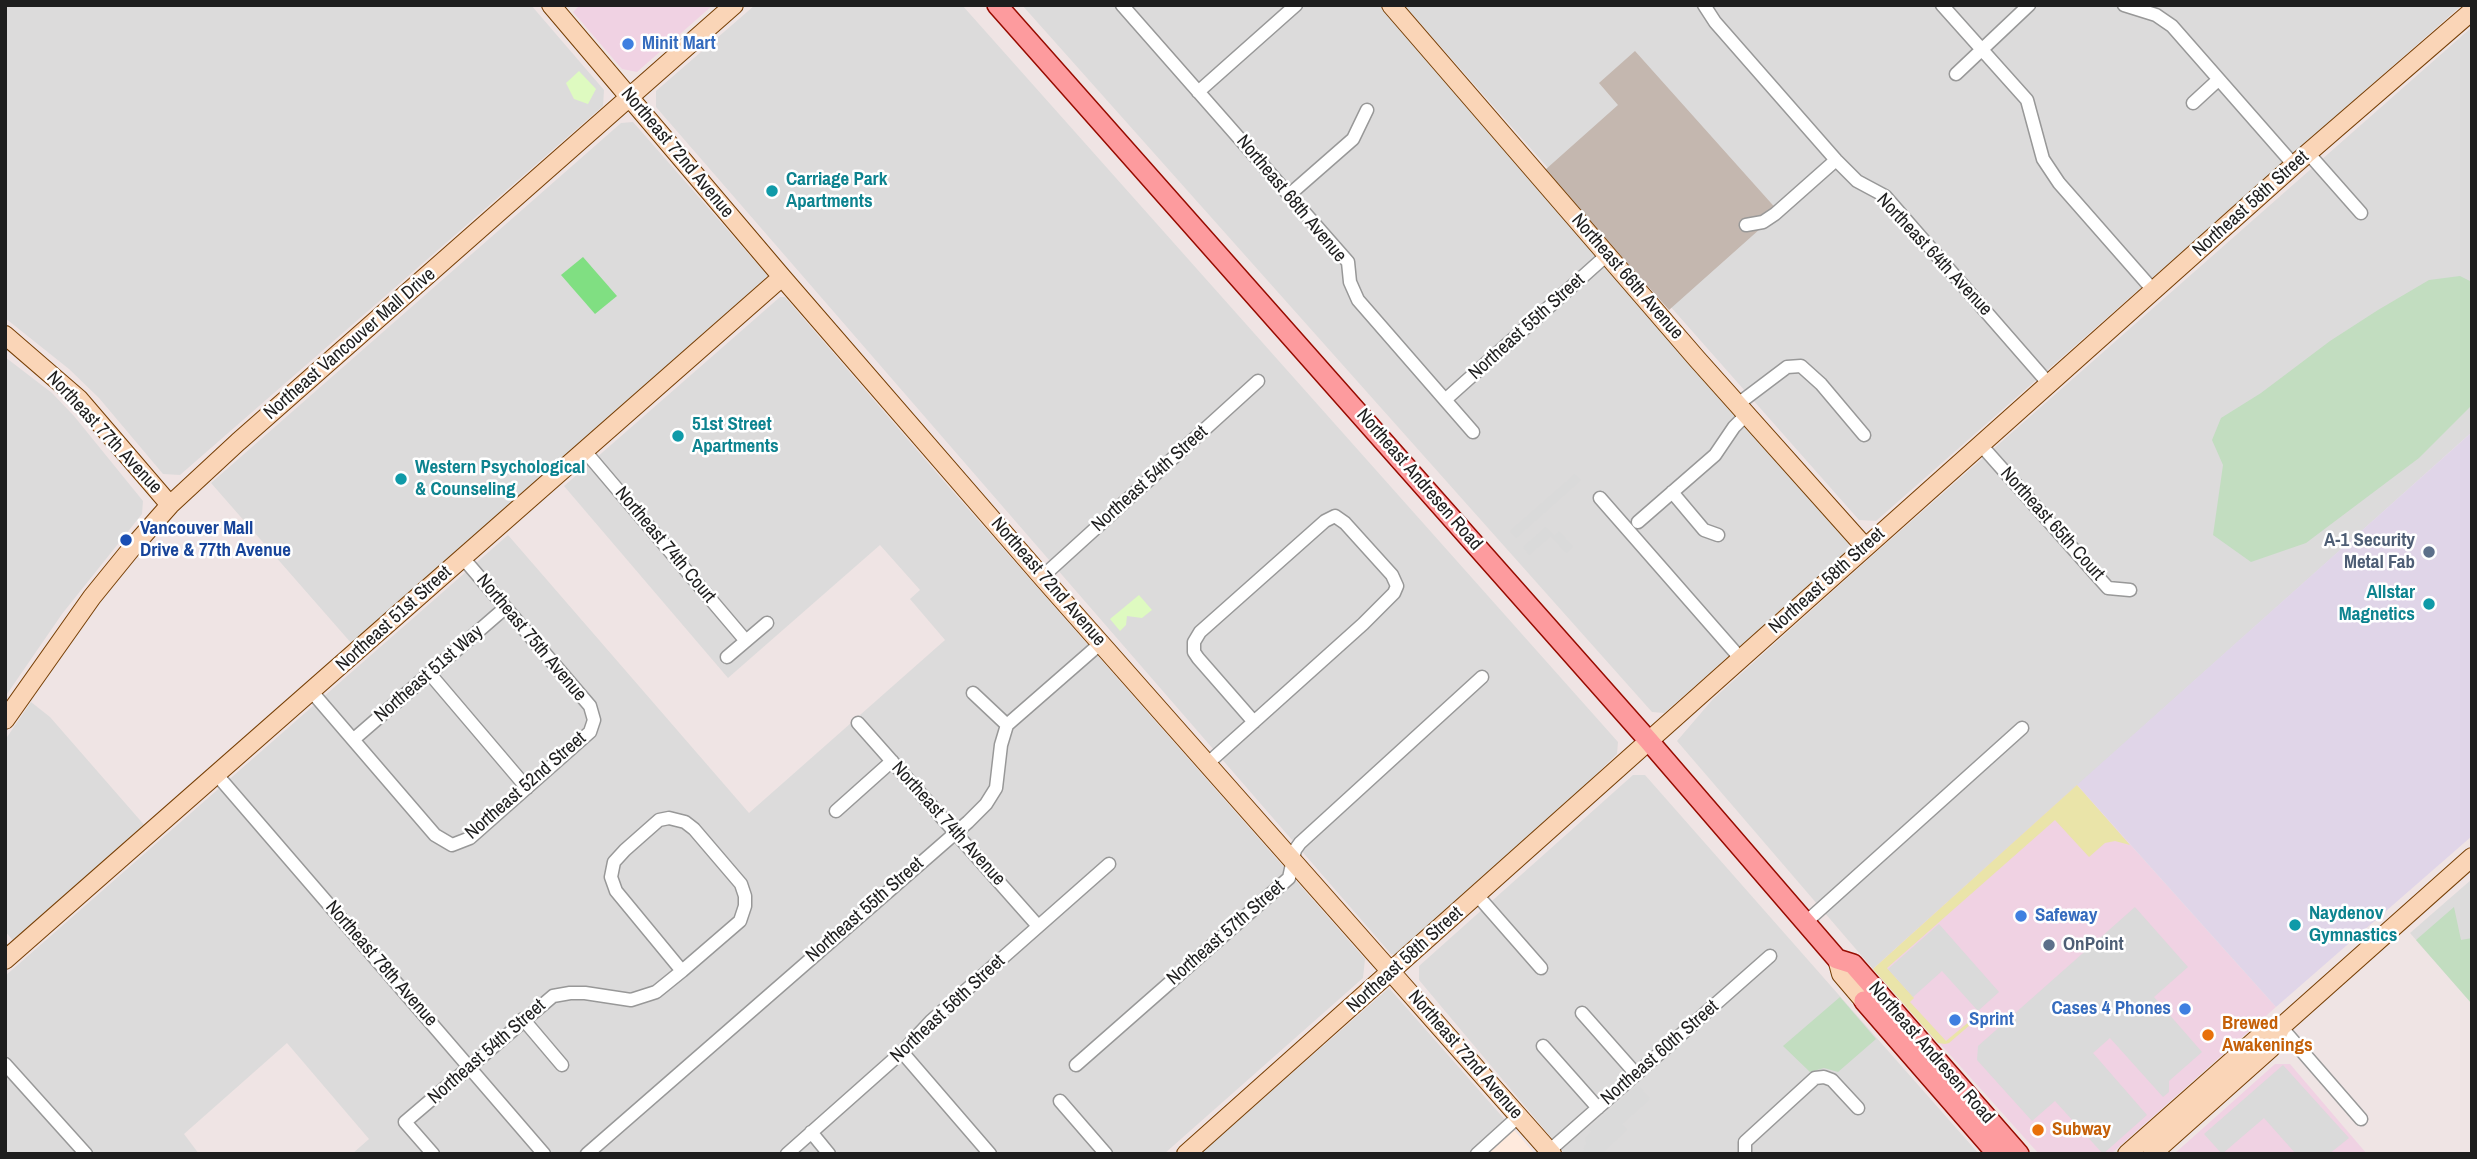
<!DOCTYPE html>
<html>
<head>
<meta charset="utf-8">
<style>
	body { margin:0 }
	#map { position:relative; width:2477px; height:1159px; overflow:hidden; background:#efe4e4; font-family:"Archivo Narrow",sans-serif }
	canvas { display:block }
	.frame { position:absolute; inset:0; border:7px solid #1e1e1e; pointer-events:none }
</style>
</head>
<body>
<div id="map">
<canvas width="2477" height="1159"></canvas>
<div class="frame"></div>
</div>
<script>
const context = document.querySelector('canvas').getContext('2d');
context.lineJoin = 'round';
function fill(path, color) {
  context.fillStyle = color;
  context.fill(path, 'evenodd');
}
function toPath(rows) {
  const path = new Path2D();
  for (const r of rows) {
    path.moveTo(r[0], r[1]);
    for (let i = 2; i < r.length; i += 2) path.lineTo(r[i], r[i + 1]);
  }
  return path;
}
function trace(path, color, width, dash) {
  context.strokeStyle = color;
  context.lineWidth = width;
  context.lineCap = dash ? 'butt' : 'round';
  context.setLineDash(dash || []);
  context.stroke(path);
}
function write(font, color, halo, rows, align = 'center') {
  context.font = font + ' "Archivo Narrow",sans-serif';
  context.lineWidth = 5;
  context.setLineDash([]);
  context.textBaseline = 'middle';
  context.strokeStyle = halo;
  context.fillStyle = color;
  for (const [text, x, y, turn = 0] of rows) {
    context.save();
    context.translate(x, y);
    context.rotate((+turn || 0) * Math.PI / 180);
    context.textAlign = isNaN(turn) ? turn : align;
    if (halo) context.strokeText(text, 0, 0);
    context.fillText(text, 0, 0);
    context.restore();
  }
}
fill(toPath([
	[5,5,531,5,604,90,603,106,180,475,163,474,99,398,69,369,5,318],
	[755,5,962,5,1618,742,1617,754,1522,846,1399,955,1391,954,656,107,656,91],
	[1022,5,1380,5,1849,543,1848,552,1664,713,1652,712],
	[1404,5,2462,5,1876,521,1859,520],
	[2472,27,2472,432,1873,969,1677,741,1713,699,1873,555],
	[633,122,768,276,352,644,211,483,621,123],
	[780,297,785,297,948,486,1365,959,1363,978,1164,1154,352,1154,369,1139,287,1043,184,1134,199,1154,5,1154,5,976,508,535,749,813,945,640,910,599,920,590,880,545,728,678,564,486],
	[5,357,52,393,74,416,143,501,142,514,62,614,5,697],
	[31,702,50,717,146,827,15,943,5,931,5,740],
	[1633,775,1645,775,1979,1154,1565,1154,1419,980,1419,966],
	[2472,879,2472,1004,2410,933],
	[1389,988,1514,1130,1487,1154,1200,1154]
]), '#dcdbdb');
fill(toPath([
	[580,5,713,5,637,72,622,69,573,12],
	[2077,785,2276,1007,2111,1154,2039,1154,1873,969],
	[2275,1064,2290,1064,2367,1154,2174,1154]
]), '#f0d2e3');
fill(toPath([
	[2472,432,2472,836,2276,1007,2077,785]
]), '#e0d5e8');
fill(toPath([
	[1514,1130,1535,1154,1487,1154]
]), '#ffeadd');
fill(toPath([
	[1635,51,1779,212,1669,310,1545,170,1618,105,1599,83]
]), '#c4b7af');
fill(toPath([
	[2077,785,2130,845,2115,841,2105,843,2089,857,2055,820,1887,968,1914,998,1910,1002,1946,1041,1976,1016,1978,1018,1949,1043,1945,1044,1938,1043,1873,969]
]), '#eae4a9');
fill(toPath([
	[2460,276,2472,282,2472,405,2419,458,2306,543,2251,562,2213,535,2223,465,2212,440,2221,418,2261,393,2330,341,2378,310,2429,280],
	[2454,907,2461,940,2472,938,2472,1004,2416,940],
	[1840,997,1876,1039,1838,1072,1824,1068,1810,1072,1783,1046]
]), '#c2ddc0');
fill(toPath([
	[579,71,596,89,588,104,574,99,566,83],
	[1139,595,1152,610,1142,618,1127,616,1126,625,1120,631,1110,619]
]), '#defac0');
fill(toPath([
	[583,257,617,296,595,314,561,275]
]), '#80df82');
fill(toPath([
	[1575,474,1581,480,1516,538,1510,531],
	[1546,527,1554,536,1559,531,1573,547,1566,553,1551,536,1529,555,1523,547],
	[2135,907,2188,967,2154,997,2202,1052,2169,1081,2169,1092,2163,1097,2110,1038,2093,1053,2147,1115,2103,1154,2055,1101,2032,1121,1977,1060,1978,1046],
	[1939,924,1999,992,1978,1011,1942,971,1913,997,1888,969],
	[2283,1065,2349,1138,2329,1154,2296,1154,2264,1118,2222,1154,2204,1134],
	[1638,1085,1650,1099,1622,1124,1627,1130,1601,1154,1582,1154,1586,1143,1585,1138,1592,1132,1589,1129]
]), '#dadada');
const street = toPath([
	[1122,5,1348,262,1350,282,1358,300,1473,432],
	[1704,5,1715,22,1836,160,1857,181,1885,196,2049,384],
	[1942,5,2027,100,2043,159,2059,183,2153,290],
	[2124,5,2156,15,2172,26,2294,165],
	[1956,74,2029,5],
	[1198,92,1296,5],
	[2193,103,2218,80],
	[2308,153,2361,213],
	[1289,195,1353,139,1367,110],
	[1746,225,1763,222,1775,214,1836,160],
	[1445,400,1608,254],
	[1738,404,1787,367,1801,366,1821,384,1864,435],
	[1981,445,2108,588,2130,590],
	[584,450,746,641],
	[1672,492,1704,530,1718,535],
	[1600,498,1741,659],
	[1638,522,1715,455,1734,427,1747,414],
	[1042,577,1258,381],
	[727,657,767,623],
	[430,674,527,788],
	[312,692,435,835,452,845,470,838,590,732,594,720,590,706,463,558],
	[973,693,1007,725],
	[858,723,1038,926],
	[354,739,505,608],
	[1207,764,1363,624,1394,593,1397,586,1392,575,1345,523,1335,516,1325,521,1200,632,1194,642,1194,652,1198,658,1254,722],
	[217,775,544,1154],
	[836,811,892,761],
	[1477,895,1541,968],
	[1806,922,2022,728],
	[1582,1013,1636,1074],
	[523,1019,562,1065],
	[2281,1027,2361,1119],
	[1543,1046,1598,1108],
	[902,1052,990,1154],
	[5,1064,86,1154],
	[1076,1065,1289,878,1295,850,1300,843,1482,677],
	[1060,1101,1106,1154],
	[811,1132,829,1154],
	[1549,1151,1770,956],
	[433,1154,405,1122,553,996,570,993,585,993,631,1000,656,992,682,971,740,921,745,906,745,896,741,884,694,829,685,822,669,818,659,820,625,850,614,862,611,877,616,891,682,971],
	[587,1154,968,822,986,804,996,788,1001,745,1007,725,1101,643],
	[787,1154,902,1052,931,1021,1109,864],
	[1477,1154,1519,1116],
	[1745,1154,1745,1142,1815,1078,1824,1077,1832,1080,1858,1108]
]);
const secondary = toPath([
	[551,5,782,277,1042,577,1552,1154],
	[1391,5,1697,359,1865,547],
	[5,335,79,399,170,505],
	[5,720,92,597,131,549,170,505,238,442,734,5],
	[1837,959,1841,974,1864,1001],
	[5,960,782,277],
	[1186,1154,2294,165,2472,11],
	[2127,1154,2260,1036,2281,1027,2472,857],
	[2152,1154,2271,1048,2281,1027]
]);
const primary = toPath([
	[997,5,1648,740,1837,959,1853,964,2019,1154],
	[1864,1001,1997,1154]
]);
trace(street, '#989898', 15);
trace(secondary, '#763e04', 20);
trace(primary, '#980b00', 22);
trace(street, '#fff', 12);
trace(secondary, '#fad5b7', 18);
trace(primary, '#fd9b9e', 19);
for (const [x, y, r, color] of [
	[628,44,7,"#3f7fe0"],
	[772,191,7,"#0f9aa8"],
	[678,436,7,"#0f9aa8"],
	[401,479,7,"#0f9aa8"],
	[126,540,7,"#1a4fb4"],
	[2429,552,7,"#5c6f8a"],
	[2429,604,7,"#0f9aa8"],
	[2021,916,7,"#3f7fe0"],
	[2295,925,7,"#0f9aa8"],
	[2049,945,7,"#5c6f8a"],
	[2185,1009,7,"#3f7fe0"],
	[1955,1020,7,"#3f7fe0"],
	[2208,1035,7,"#e8710a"],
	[2038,1130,7,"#e8710a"]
]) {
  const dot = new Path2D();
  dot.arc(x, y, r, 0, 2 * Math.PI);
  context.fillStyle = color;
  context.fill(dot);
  trace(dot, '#fff', 2.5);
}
write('bold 19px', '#366cbe', '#fff', [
	["Minit Mart",642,44],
	["Safeway",2035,916],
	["Cases 4 Phones",2171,1009,"right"],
	["Sprint",1969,1020]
], 'left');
write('19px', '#1e1e1e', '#fff', [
	["Northeast 72nd Avenue",677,153,50],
	["Northeast 68th Avenue",1291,199,50],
	["Northeast 58th Street",2251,204,-42],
	["Northeast 64th Avenue",1934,255,47],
	["Northeast 66th Avenue",1627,277,49],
	["Northeast 55th Street",1527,327,-42],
	["Northeast Vancouver Mall Drive",350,344,-41],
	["Northeast 77th Avenue",104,433,47],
	["Northeast 54th Street",1150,479,-42],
	["Northeast Andresen Road",1419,480,49],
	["Northeast 65th Court",2052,524,48],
	["Northeast 74th Court",665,545,50],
	["Northeast 58th Street",1827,581,-42],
	["Northeast 72nd Avenue",1048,582,49],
	["Northeast 51st Street",394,619,-42],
	["Northeast 75th Avenue",531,638,50],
	["Northeast 51st Way",429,674,-41],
	["Northeast 52nd Street",526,786,-41],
	["Northeast 74th Avenue",948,824,48],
	["Northeast 55th Street",865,910,-41],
	["Northeast 57th Street",1226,933,-41],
	["Northeast 58th Street",1405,960,-42],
	["Northeast 78th Avenue",381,964,49],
	["Northeast 56th Street",948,1009,-43],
	["Northeast 54th Street",487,1052,-41],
	["Northeast 60th Street",1660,1053,-41],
	["Northeast Andresen Road",1931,1053,49],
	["Northeast 72nd Avenue",1465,1055,49]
]);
write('bold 19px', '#0d838f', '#fff', [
	["Carriage Park",786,180],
	["Apartments",786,202],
	["51st Street",692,425],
	["Apartments",692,447],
	["Western Psychological",415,468],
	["& Counseling",415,490],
	["Allstar",2415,593,"right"],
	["Magnetics",2415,615,"right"],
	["Naydenov",2309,914],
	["Gymnastics",2309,936]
], 'left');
write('bold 19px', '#164399', '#fff', [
	["Vancouver Mall",140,529],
	["Drive & 77th Avenue",140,551]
], 'left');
write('bold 19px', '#4e5e75', '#fff', [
	["A-1 Security",2415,541],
	["Metal Fab",2415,563],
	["OnPoint",2063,945,"left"]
], 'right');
write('bold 19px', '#c56008', '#fff', [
	["Brewed",2222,1024],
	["Awakenings",2222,1046],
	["Subway",2052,1130]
], 'left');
</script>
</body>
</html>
